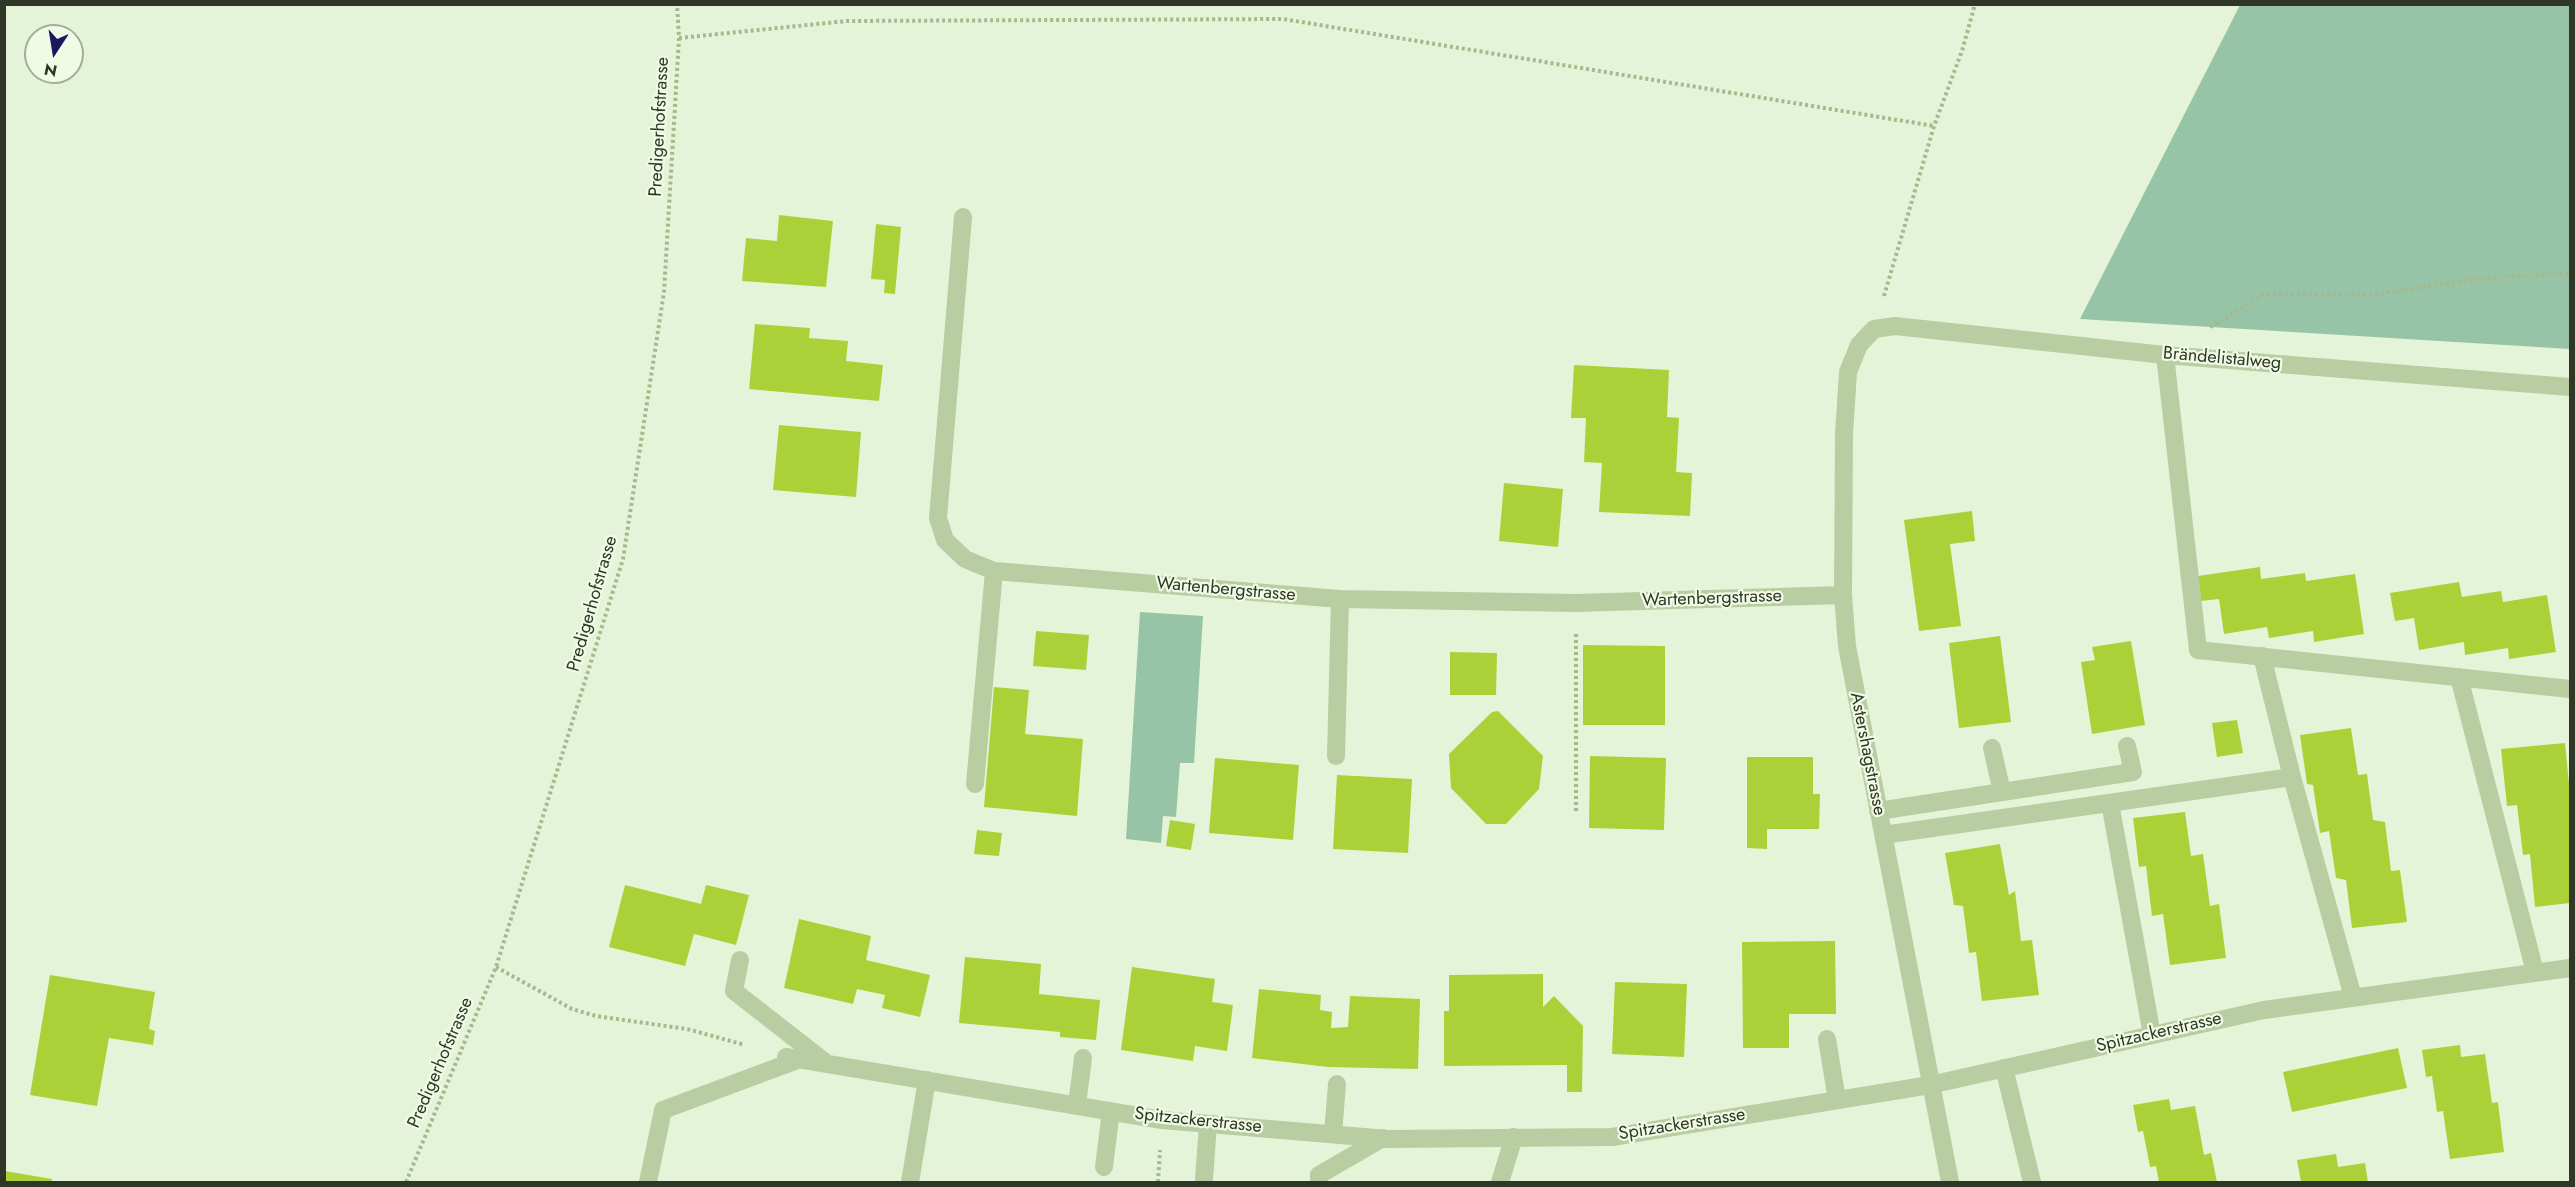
<!DOCTYPE html>
<html>
<head>
<meta charset="utf-8">
<style>
	body { margin:0 }
	#map { position:relative; width:2575px; height:1187px; overflow:hidden; background:#e5f4d8; font-family:Jost,sans-serif }
	canvas { display:block }
	.frame { position:absolute; inset:0; border:6px solid #313726; pointer-events:none }
	.north { position:absolute; left:24px; top:24px; width:60px; height:60px; box-sizing:border-box; background:#effbe5; border:2px solid #a3ad99; border-radius:50%; rotate:192deg; font-size:16px; font-weight:700; line-height:24px; text-align:center; color:#313726 }
	.north::after { content:''; display:block; margin:auto; width:21px; height:27px; background:#1d175c; clip-path:polygon(50% 0,100% 100%,50% 72%,0 100%) }
</style>
</head>
<body>
<div id="map">
<canvas width="2575" height="1187"></canvas>
<div class="frame"></div>
<div class="north">N</div>
</div>
<script>
const context = document.querySelector('canvas').getContext('2d');
context.lineJoin = 'round';
function fill(path, color) {
  context.fillStyle = color;
  context.fill(path, 'evenodd');
}
function toPath(rows) {
  const path = new Path2D();
  for (const r of rows) {
    path.moveTo(r[0], r[1]);
    for (let i = 2; i < r.length; i += 2) path.lineTo(r[i], r[i + 1]);
  }
  return path;
}
function trace(path, color, width, dash) {
  context.strokeStyle = color;
  context.lineWidth = width;
  context.lineCap = dash ? 'butt' : 'round';
  context.setLineDash(dash || []);
  context.stroke(path);
}
function write(font, color, halo, rows, align = 'center') {
  context.font = font + ' Jost,sans-serif';
  context.lineWidth = 4.5;
  context.setLineDash([]);
  context.textBaseline = 'middle';
  context.strokeStyle = halo;
  context.fillStyle = color;
  for (const [text, x, y, turn = 0] of rows) {
    context.save();
    context.translate(x, y);
    context.rotate((+turn || 0) * Math.PI / 180);
    context.textAlign = isNaN(turn) ? turn : align;
    if (halo) context.strokeText(text, 0, 0);
    context.fillText(text, 0, 0);
    context.restore();
  }
}
fill(toPath([
	[2240,5,2570,5,2570,349,2080,319],
	[1140,612,1203,616,1194,763,1180,763,1176,817,1163,816,1161,843,1126,839]
]), '#97c4a7');
fill(toPath([
	[779,215,833,221,826,287,742,281,746,238,777,241],
	[876,224,901,227,895,294,884,293,885,280,871,279],
	[755,324,810,328,809,338,848,341,846,361,883,365,879,401,749,389],
	[1574,365,1669,370,1667,417,1679,418,1676,472,1692,473,1690,516,1599,512,1602,463,1584,462,1586,418,1571,418],
	[779,425,861,432,856,497,773,490],
	[1504,483,1563,489,1558,547,1499,541],
	[1972,511,1975,541,1950,544,1961,626,1919,631,1904,520],
	[2260,567,2261,579,2305,573,2306,581,2355,574,2364,634,2314,642,2313,631,2269,638,2267,627,2224,634,2219,599,2201,601,2198,576],
	[2459,582,2462,597,2501,591,2503,602,2547,595,2556,652,2509,659,2508,648,2465,655,2464,642,2419,650,2414,618,2395,621,2390,593],
	[1036,631,1089,635,1086,670,1033,666],
	[2000,636,2011,722,1959,728,1949,643],
	[2131,641,2145,725,2092,734,2081,662,2095,660,2092,647],
	[1583,645,1665,646,1665,725,1583,725],
	[1450,652,1497,653,1496,695,1450,695],
	[994,687,1029,690,1025,734,1083,739,1077,816,984,807],
	[1498,711,1543,756,1539,789,1506,824,1486,824,1451,788,1449,754,1492,712],
	[2237,720,2243,753,2217,757,2212,723],
	[2351,728,2358,775,2367,774,2373,820,2385,822,2391,871,2400,870,2407,922,2352,928,2346,880,2336,878,2329,831,2320,833,2313,785,2307,784,2300,735],
	[2565,743,2570,794,2570,903,2535,907,2530,854,2523,855,2517,805,2507,806,2501,749],
	[1590,756,1666,758,1664,830,1589,828],
	[1747,757,1813,757,1813,794,1820,794,1819,829,1767,829,1767,849,1747,848],
	[1215,758,1299,765,1293,840,1209,833],
	[1337,775,1412,779,1408,853,1333,849],
	[2185,812,2191,856,2203,854,2210,906,2219,904,2226,958,2170,965,2163,914,2152,916,2146,866,2139,867,2133,818],
	[1170,820,1195,824,1191,850,1166,846],
	[977,830,1002,833,999,856,974,854],
	[2000,844,2009,895,2015,891,2021,941,2032,940,2039,995,1982,1001,1976,952,1969,953,1963,906,1954,905,1945,853],
	[625,885,701,904,706,885,749,895,736,945,694,934,685,966,609,947],
	[799,919,871,936,866,960,930,975,920,1017,882,1008,885,995,857,989,853,1004,784,988],
	[1835,941,1836,1014,1789,1014,1789,1048,1743,1048,1742,942],
	[965,957,1041,964,1039,994,1100,1000,1096,1040,1060,1037,1060,1032,959,1023],
	[1132,967,1215,979,1212,1002,1233,1005,1227,1051,1195,1046,1193,1061,1121,1050],
	[1543,974,1543,1007,1554,996,1583,1026,1582,1092,1567,1092,1567,1065,1444,1066,1444,1011,1449,1011,1449,975],
	[50,975,155,992,149,1029,155,1031,153,1045,109,1038,97,1106,30,1095],
	[1615,982,1687,984,1684,1057,1612,1054],
	[1259,989,1321,995,1320,1010,1332,1012,1331,1028,1348,1027,1350,996,1420,999,1418,1069,1328,1067,1252,1058],
	[2460,1045,2461,1057,2485,1054,2492,1103,2498,1102,2504,1152,2450,1159,2443,1111,2437,1112,2432,1076,2426,1077,2422,1050],
	[2398,1048,2407,1088,2292,1112,2283,1072],
	[2169,1099,2171,1110,2195,1106,2204,1155,2211,1153,2217,1182,2159,1182,2156,1166,2150,1167,2143,1131,2138,1132,2133,1105],
	[2336,1154,2338,1167,2365,1163,2368,1182,2301,1182,2297,1160],
	[5,1171,52,1179,52,1182,5,1182]
]), '#aad238');
trace(toPath([
	[679,38,847,21,1283,19,1934,126],
	[1884,296,1934,126,1962,51,1975,4],
	[2210,327,2265,294,2369,295,2486,278,2570,273],
	[1576,634,1576,811],
	[496,967,572,1009,596,1016,687,1029,745,1045],
	[406,1182,496,967,623,559,664,292,679,38,677,4],
	[1158,1182,1160,1150]
]), '#a5b98d', 4, [3, 3]);
trace(toPath([
	[963,217,938,518,945,540,965,559,994,571,1340,599,1576,603,1843,595],
	[2165,355,2198,650,2570,689],
	[2262,656,2292,777,2353,997],
	[2459,677,2535,972],
	[1992,748,2002,792],
	[1336,756,1340,599],
	[975,784,994,571],
	[2110,803,2152,1035],
	[1878,811,2133,772,2127,746],
	[1883,835,2292,777],
	[740,960,734,991,825,1062],
	[1827,1039,1837,1100],
	[786,1057,1162,1120,1388,1139,1612,1137,1930,1085,2264,1010,2570,968],
	[2004,1068,2032,1182],
	[1077,1105,1083,1058],
	[1333,1134,1337,1084],
	[1104,1167,1111,1111],
	[1204,1179,1208,1124],
	[648,1182,663,1110,800,1059],
	[910,1182,927,1080],
	[1319,1182,1319,1175,1383,1138],
	[1500,1182,1514,1137],
	[1950,1182,1847,646,1843,595,1844,434,1848,372,1859,345,1874,329,1895,326,2165,355,2570,387]
]), '#b9cda3', 18);
write('18px', '#313726', '#effbe5', [
	["Predigerhofstrasse",660,127,-87],
	["Brändelistalweg",2222,359,5],
	["Wartenbergstrasse",1226,590,5],
	["Wartenbergstrasse",1712,599,-2],
	["Predigerhofstrasse",593,604,-74],
	["Astershagstrasse",1867,754,79],
	["Spitzackerstrasse",2159,1033,-13],
	["Predigerhofstrasse",441,1063,-67],
	["Spitzackerstrasse",1198,1121,6],
	["Spitzackerstrasse",1682,1125,-9]
]);
</script>
</body>
</html>
